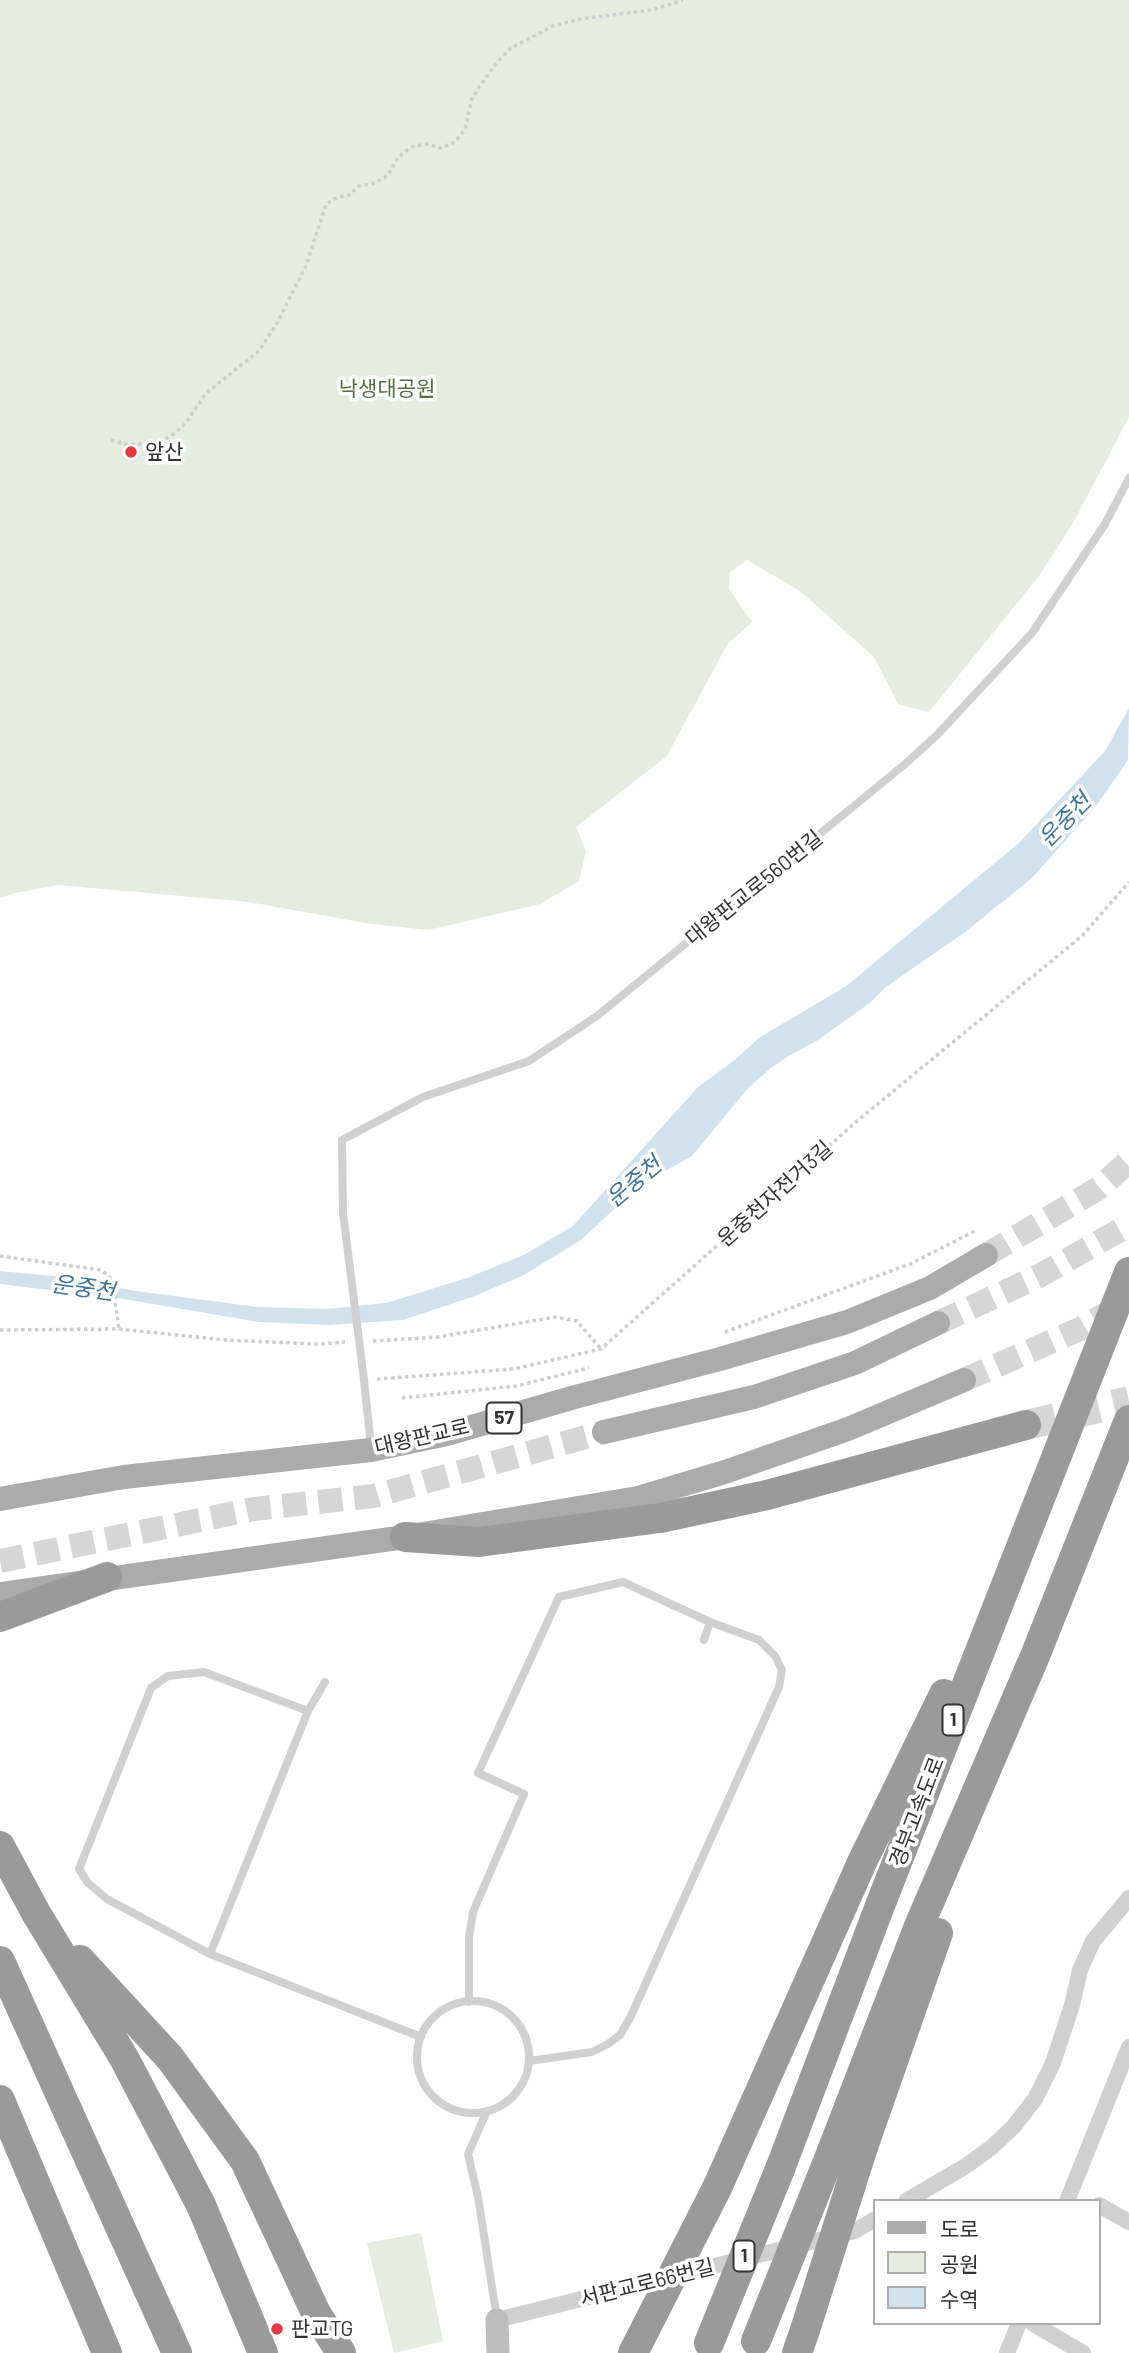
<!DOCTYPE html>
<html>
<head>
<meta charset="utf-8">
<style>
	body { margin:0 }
	#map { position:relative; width:1129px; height:2353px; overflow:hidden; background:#fff; font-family:Barlow,"Noto Sans KR",sans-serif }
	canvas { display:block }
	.legend { position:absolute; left:873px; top:2199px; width:228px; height:126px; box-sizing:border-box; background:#fff; border:2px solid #adadad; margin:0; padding:9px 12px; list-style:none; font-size:21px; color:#333 }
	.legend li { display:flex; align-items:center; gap:14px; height:35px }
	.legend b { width:35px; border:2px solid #adadad }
</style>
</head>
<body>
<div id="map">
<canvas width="1129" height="2353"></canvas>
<ul class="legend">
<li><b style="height:9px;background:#ababab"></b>도로</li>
<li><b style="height:19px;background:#e6ecdf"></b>공원</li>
<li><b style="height:19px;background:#cfe2ee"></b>수역</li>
</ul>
</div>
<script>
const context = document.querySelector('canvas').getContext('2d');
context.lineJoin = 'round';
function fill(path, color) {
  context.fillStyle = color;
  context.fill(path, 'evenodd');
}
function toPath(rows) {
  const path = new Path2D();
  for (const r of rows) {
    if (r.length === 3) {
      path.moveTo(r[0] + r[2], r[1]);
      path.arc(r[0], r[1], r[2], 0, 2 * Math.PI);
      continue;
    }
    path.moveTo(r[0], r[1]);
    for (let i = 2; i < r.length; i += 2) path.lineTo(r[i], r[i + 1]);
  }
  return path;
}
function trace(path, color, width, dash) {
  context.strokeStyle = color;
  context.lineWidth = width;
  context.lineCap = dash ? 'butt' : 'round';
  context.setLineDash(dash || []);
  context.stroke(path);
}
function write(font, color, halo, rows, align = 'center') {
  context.font = font + ' Barlow,"Noto Sans KR",sans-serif';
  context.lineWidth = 7;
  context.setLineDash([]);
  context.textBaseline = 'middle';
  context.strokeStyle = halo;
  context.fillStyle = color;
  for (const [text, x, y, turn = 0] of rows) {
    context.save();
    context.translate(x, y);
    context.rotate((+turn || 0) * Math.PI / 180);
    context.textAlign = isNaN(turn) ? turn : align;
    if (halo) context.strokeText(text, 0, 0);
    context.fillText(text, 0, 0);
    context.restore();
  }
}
fill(toPath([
	[0,0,1129,0,1129,417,1072,525,1039,576,929,712,898,704,874,657,800,591,747,560,730,572,729,589,752,622,727,645,667,756,576,827,586,851,579,881,540,904,428,930,371,924,249,902,58,885,15,893,0,898],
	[421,2233,443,2341,394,2353,367,2243]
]), '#e6ecdf');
fill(toPath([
	[1129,708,1128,760,1096,806,1031,879,965,932,886,987,871,1002,818,1040,787,1057,771,1068,748,1088,692,1156,639,1186,581,1240,522,1276,472,1297,403,1320,330,1325,259,1322,124,1299,0,1284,0,1271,64,1277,129,1290,257,1307,327,1309,386,1303,467,1278,524,1255,573,1226,697,1088,736,1059,760,1037,845,987,1019,843,1105,751]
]), '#cfe2ee');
trace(toPath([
	[986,1255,1099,1188,1129,1161],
	[938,1323,1039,1276,1129,1225],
	[964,1380,1082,1328,1121,1305],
	[0,1561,254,1509,374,1496,604,1432]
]), '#d6d6d6', 24, [24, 12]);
trace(toPath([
	[1026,1425,1129,1401]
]), '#d6d6d6', 30, [30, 15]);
trace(toPath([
	[111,440,128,445,149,443,163,440,174,434,186,423,206,393,259,351,277,323,306,266,326,204,338,197,349,195,359,186,375,183,388,175,398,157,412,147,426,144,441,148,455,142,465,129,472,99,480,86,496,63,511,48,553,26,580,19,652,10,683,0],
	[0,1256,101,1270,109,1276,113,1285,119,1329],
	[0,1330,119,1329,225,1340,316,1344,345,1342],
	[725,1332,910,1264,975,1231],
	[373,1341,438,1337,556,1317,577,1321,601,1349],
	[377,1379,514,1369,601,1349,857,1121,1083,935,1129,882],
	[402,1398,516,1386,589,1368]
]), '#cdcdcd', 3.5, [3.5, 3.5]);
trace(toPath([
	[343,1213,342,1140,423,1097,529,1061,597,1016,904,765,937,735,1032,633,1105,524,1129,478],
	[364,1380,371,1446],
	[704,1640,710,1622],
	[308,1711,325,1682],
	[210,1954,107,1899,88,1883,79,1869,151,1688,168,1676,204,1672,308,1711,210,1954,421,2037],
	[473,2057,56],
	[469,2002,469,1937,473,1912,524,1794,478,1773,559,1597,623,1582,710,1622,759,1640,775,1656,782,1670,779,1687,631,2016,620,2035,608,2044,592,2052,529,2061],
	[487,2111,468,2154,478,2197,497,2319]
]), '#d0d0d0', 8);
trace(toPath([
	[906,2201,966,2166,992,2147,1014,2126,1035,2099,1053,2063,1072,2005,1080,1970,1093,1941,1129,1898],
	[1067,2201,1129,2047],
	[1099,2205,1129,2222],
	[497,2320,855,2231,875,2219],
	[1032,2323,1083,2353],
	[1007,2353,1019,2323]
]), '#d0d0d0', 16);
trace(toPath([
	[497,2320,498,2353]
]), '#bdbdbd', 23);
trace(toPath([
	[604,1432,754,1397,855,1363,938,1323],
	[0,1499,124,1477,371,1450,447,1434,575,1397,720,1359,847,1322,930,1288,986,1255],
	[0,1594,405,1537,638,1498,725,1472,848,1429,964,1380]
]), '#ababab', 24);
trace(toPath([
	[405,1537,479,1542,660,1518,767,1495,1026,1425],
	[0,1617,107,1577],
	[0,1846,36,1913,124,2058,201,2205,263,2353],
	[80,1960,170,2058,245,2161,316,2313,341,2353],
	[0,1961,177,2353],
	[0,2100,107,2353],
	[863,2147,938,1933],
	[832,2151,919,1926,1035,1656,1129,1420],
	[780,2169,881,1903,1129,1272],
	[717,2188,863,1860,944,1694],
	[797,2353,805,2330]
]), '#9a9a9a', 30);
trace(toPath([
	[343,1213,364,1380]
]), '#d0d0d0', 8);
trace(toPath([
	[805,2330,863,2147],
	[756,2341,832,2151],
	[709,2343,780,2169],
	[633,2353,717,2188]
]), '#9a9a9a', 30);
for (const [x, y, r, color] of [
	[131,452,7,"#e63946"],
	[277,2329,7,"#e63946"]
]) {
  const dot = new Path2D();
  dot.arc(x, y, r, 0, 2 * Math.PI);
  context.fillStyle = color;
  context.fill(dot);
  trace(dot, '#fff', 2.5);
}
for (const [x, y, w] of [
	[504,1418,35],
	[953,1720,21],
	[744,2256,21]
]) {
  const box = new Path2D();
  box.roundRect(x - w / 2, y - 15.5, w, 31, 5);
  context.fillStyle = '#fff';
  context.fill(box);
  trace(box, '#333', 2);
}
write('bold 19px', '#333', null, [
	["57",504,1418],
	["1",953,1720],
	["1",744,2256]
]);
write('21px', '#56703f', '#fff', [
	["낙생대공원",387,389]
]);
write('21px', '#333', '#fff', [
	["앞산",145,452],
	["판교TG",291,2329]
], 'left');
write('21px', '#333', '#fff', [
	["대왕판교로560번길",754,888,-39],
	["운중천자전거3길",775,1194,-42],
	["대왕판교로",422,1437,-13],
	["경부고속도로",917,1812,-69],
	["서판교로66번길",647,2283,-14]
]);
write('italic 23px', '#3f7597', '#fff', [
	["운중천",1065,820,-46],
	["운중천",634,1182,-40],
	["운중천",83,1288,8]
]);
</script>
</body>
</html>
